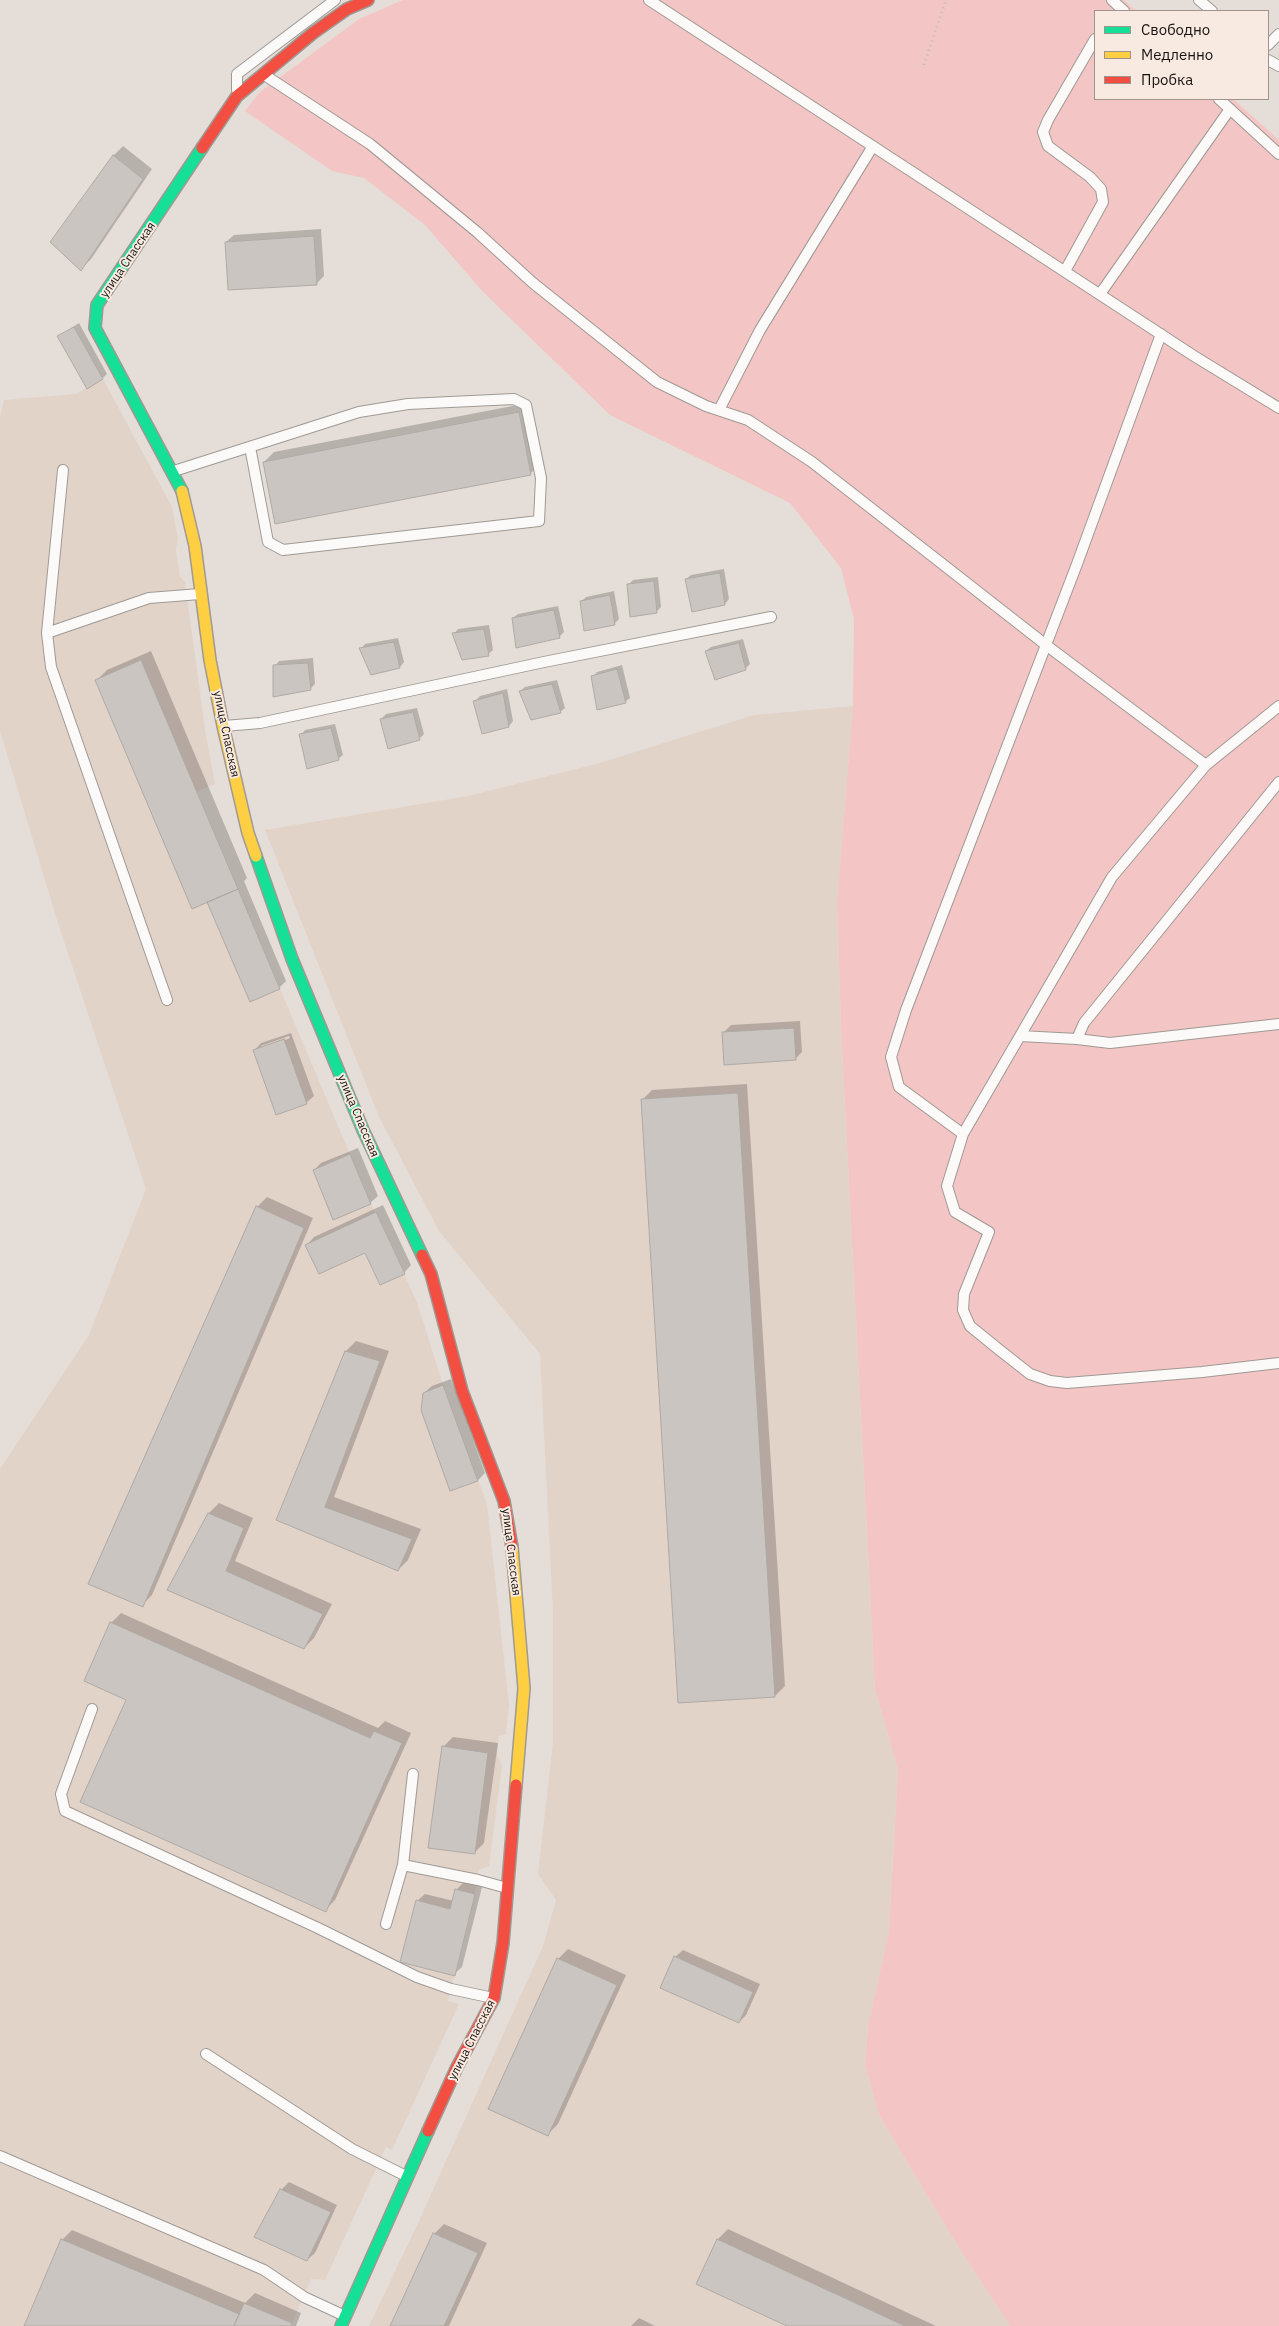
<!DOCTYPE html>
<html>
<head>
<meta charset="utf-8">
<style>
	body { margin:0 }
	#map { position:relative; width:1279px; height:2326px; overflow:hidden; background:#e5ded8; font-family:"IBM Plex Sans",sans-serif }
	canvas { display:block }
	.legend { position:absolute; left:1094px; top:10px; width:175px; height:90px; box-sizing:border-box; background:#f8eae0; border:1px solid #9e948d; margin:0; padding:6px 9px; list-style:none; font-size:15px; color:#181310 }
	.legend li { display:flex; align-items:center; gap:10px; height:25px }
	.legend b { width:25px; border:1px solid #9e948d }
</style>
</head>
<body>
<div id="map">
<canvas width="1279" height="2326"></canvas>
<ul class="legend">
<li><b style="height:6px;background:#16e098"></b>Свободно</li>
<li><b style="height:6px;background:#ffcf43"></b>Медленно</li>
<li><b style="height:6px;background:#f24e42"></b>Пробка</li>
</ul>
</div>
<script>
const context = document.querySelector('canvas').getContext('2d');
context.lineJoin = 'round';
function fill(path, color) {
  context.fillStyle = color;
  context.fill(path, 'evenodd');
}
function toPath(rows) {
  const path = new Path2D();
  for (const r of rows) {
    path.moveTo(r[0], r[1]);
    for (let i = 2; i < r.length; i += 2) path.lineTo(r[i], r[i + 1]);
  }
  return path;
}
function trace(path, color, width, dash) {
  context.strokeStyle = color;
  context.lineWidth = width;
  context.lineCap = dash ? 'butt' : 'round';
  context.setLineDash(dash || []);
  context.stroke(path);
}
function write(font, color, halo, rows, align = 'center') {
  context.font = font + ' "IBM Plex Sans",sans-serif';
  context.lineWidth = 4;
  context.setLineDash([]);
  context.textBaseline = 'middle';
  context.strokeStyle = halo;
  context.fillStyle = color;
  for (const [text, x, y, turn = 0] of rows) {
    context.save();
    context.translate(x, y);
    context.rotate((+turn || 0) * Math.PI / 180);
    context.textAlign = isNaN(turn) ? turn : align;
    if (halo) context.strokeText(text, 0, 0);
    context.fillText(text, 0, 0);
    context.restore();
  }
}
fill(toPath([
	[103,379,172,507,178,539,176,549,180,577,185,582,206,736,215,784,197,792,371,1204,417,1302,443,1385,487,1504,509,1705,506,1734,499,1736,497,1754,502,1766,489,1866,479,1870,475,1894,448,2001,459,2004,392,2150,386,2147,325,2280,311,2279,291,2326,0,2326,0,1469,89,1335,146,1189,57,920,0,731,0,418,4,400,75,394],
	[853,706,837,902,841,1027,875,1689,898,1770,889,1931,868,2027,865,2065,879,2115,951,2235,1010,2326,369,2326,418,2223,543,1946,556,1900,538,1874,553,1742,553,1612,540,1354,439,1231,379,1117,265,830,468,796,596,764,754,715]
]), '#e2d3c9');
fill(toPath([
	[403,0,1124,0,1136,11,1095,11,1095,99,1233,99,1279,140,1279,2326,1010,2326,951,2235,879,2115,865,2065,868,2027,889,1931,898,1770,875,1689,841,1027,837,902,853,706,854,619,841,568,790,503,610,415,483,292,425,225,364,178,332,171,245,111,260,92,359,19]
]), '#f3c5c4');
fill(toPath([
	[123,146,152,169,91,259,81,269,113,156],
	[321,229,324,276,316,284,226,242,234,235],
	[79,323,107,374,103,378,59,336],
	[528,403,540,464,530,474,264,462,274,452],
	[724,569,729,599,725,604,686,579,691,575],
	[658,577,661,607,656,612,628,585,633,580],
	[614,591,619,619,614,624,581,602,586,597],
	[558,606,564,632,560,636,513,618,518,614],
	[489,625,493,650,488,654,454,634,458,629],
	[398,638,404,662,400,667,361,649,365,644],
	[743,639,750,664,745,669,706,651,711,647],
	[151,651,247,878,244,881,286,981,279,988,213,899,97,680,107,670],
	[313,658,315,684,310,689,275,666,279,661],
	[622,665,630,698,625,702,593,677,597,672],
	[557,680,565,708,560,712,520,691,525,687],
	[507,689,513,721,509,726,475,701,480,696],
	[417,708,424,734,419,739,381,719,386,714],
	[335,724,343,755,338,759,301,735,305,730],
	[800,1021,802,1052,795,1059,723,1033,731,1025],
	[291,1033,314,1096,306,1103,254,1051,261,1043],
	[289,1036,290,1038,261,1049,261,1046],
	[747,1084,785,1686,775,1696,642,1100,652,1090],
	[358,1148,378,1196,370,1203,314,1170,321,1163],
	[267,1197,313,1218,152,1595,142,1605,257,1207],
	[383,1205,411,1265,404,1273,366,1251,307,1245,314,1237],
	[356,1341,389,1351,334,1497,421,1529,408,1560,398,1570,277,1519,346,1351],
	[451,1379,485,1473,478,1480,424,1393,432,1386],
	[219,1503,253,1518,235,1561,332,1604,314,1638,304,1648,169,1590,209,1513],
	[121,1613,378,1728,385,1721,411,1733,335,1900,325,1910,128,1699,111,1623],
	[453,1737,498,1743,484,1843,474,1853,443,1747],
	[464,1882,482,1887,462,1967,454,1974,417,1901,425,1894,454,1901,457,1889],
	[568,1949,626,1975,558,2124,548,2134,558,1959],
	[683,1950,760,1984,746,2015,739,2022,675,1957],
	[289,2182,337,2205,315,2253,307,2260,281,2190],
	[444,2224,487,2243,449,2326,391,2326,434,2234],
	[728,2229,936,2326,790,2326,698,2283,718,2239],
	[72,2230,245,2303,255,2293,301,2313,296,2326,25,2326,62,2240],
	[639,2318,655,2326,631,2326]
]), '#0003');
const building = toPath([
	[113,155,143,179,81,271,50,242,113,155],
	[314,236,317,285,228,290,225,242,314,236],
	[74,327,103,379,87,389,57,336,74,327],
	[519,412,531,475,275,524,263,462,519,412],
	[720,573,725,605,692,612,685,579,720,573],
	[654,581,657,613,630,617,627,584,654,581],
	[610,595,615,625,584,631,580,601,610,595],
	[554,610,560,638,516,648,512,618,554,610],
	[484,629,489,656,462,660,452,633,484,629],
	[394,642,400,668,371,675,359,648,394,642],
	[739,643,746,670,715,680,705,651,739,643],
	[141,660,238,889,192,909,95,680,141,660],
	[308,663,311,690,273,697,273,665,308,663],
	[617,669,626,703,597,710,591,676,617,669],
	[552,684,561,713,531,720,519,691,552,684],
	[503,693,509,727,482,734,473,701,503,693],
	[413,712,420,740,388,749,380,719,413,712],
	[331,728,339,760,307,769,299,734,331,728],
	[238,889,280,989,250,1002,207,902,238,889],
	[794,1028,796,1060,724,1065,722,1032,794,1028],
	[284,1039,307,1104,276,1115,253,1050,284,1039],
	[738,1093,775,1697,678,1703,641,1099,738,1093],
	[350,1154,371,1204,333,1220,313,1170,350,1154],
	[256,1206,304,1228,143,1607,88,1584,256,1206],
	[376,1212,405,1274,380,1285,365,1253,319,1274,305,1245,376,1212],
	[345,1351,380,1361,325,1507,412,1539,398,1571,276,1520,345,1351],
	[443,1385,478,1481,450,1491,421,1410,423,1393,443,1385],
	[208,1513,244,1528,226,1571,323,1614,304,1649,167,1590,208,1513],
	[110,1622,370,1738,374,1731,402,1743,326,1912,80,1802,126,1700,84,1681,110,1622],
	[442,1746,488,1753,475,1854,428,1848,442,1746],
	[455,1889,475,1894,455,1976,400,1962,416,1900,450,1909,455,1889],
	[674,1956,753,1992,739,2023,660,1988,674,1956],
	[557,1958,617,1985,548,2136,488,2109,557,1958],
	[280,2189,331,2212,307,2261,254,2237,280,2189],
	[433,2233,478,2253,444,2326,390,2326,433,2233],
	[61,2239,239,2314,234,2326,24,2326,61,2239],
	[717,2239,905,2326,787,2326,696,2284,717,2239],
	[244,2303,292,2323,291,2326,234,2326,244,2303]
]);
fill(building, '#cac5c0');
trace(building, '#afaaa5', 1);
const lane = toPath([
	[649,0,1194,356,1279,408],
	[1112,0,1124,11],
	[1199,0,1212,11],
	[1268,45,1279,34],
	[1268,60,1279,66],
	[266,76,370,144,477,232,533,283,657,382,706,406,748,420,812,462,1046,645,1206,765],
	[237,90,237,74,335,0],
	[1219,99,1279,154],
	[1065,271,1103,202,1101,189,1090,177,1048,146,1043,132,1048,120,1095,39],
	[1100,294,1230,109],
	[1161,334,1077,564,906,1010,891,1057,899,1087,963,1134,947,1186,955,1212,989,1232,964,1294,963,1310,970,1326,997,1348,1030,1374,1050,1381,1067,1383,1202,1372,1279,1363],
	[719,410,760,330,873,146],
	[63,470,47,633,51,667,167,1000],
	[174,471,359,412,408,404,514,399,526,405,541,478,539,521,283,550,268,542,250,447],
	[47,633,149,598,200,594],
	[224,726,260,723,544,662,771,617],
	[1020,1036,1112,877,1206,765,1279,706],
	[1077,1039,1110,1043,1279,1024],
	[963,1134,1020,1036,1077,1039,1084,1023,1279,782],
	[92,1709,61,1794,65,1811,318,1928,417,1977,451,1989,493,1998],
	[403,1865,478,1880,507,1888],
	[386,1924,403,1865,413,1774],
	[206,2054,352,2149,406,2176],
	[0,2156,264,2270,304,2297,345,2316]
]);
const fast = toPath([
	[182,491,95,328,97,305,202,148],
	[256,856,292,959,363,1130,422,1255],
	[341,2326,428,2131]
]);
const slow = toPath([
	[182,491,195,546,210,660,223,726,248,833,256,856],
	[512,1547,524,1688,516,1785]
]);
const jam = toPath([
	[202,148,237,96,313,33,347,9,368,0],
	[422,1255,431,1274,462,1391,504,1501,512,1547],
	[428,2131,457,2067,494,1998,503,1943,516,1785]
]);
trace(lane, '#9f9994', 12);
trace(fast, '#9f9994', 14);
trace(slow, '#9f9994', 14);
trace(jam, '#9f9994', 14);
trace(toPath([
	[924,65,946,0]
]), '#c0bdbb', 3, [1, 4]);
trace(lane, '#fbfaf9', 10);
trace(fast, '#16e098', 11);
trace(slow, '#ffcf43', 11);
trace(jam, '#f24e42', 11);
write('12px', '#181310', '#f8eae0', [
	["улица Спасская",128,260,-56],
	["улица Спасская",226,734,78],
	["улица Спасская",358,1116,67],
	["улица Спасская",511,1552,83],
	["улица Спасская",472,2040,-63]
]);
</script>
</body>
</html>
